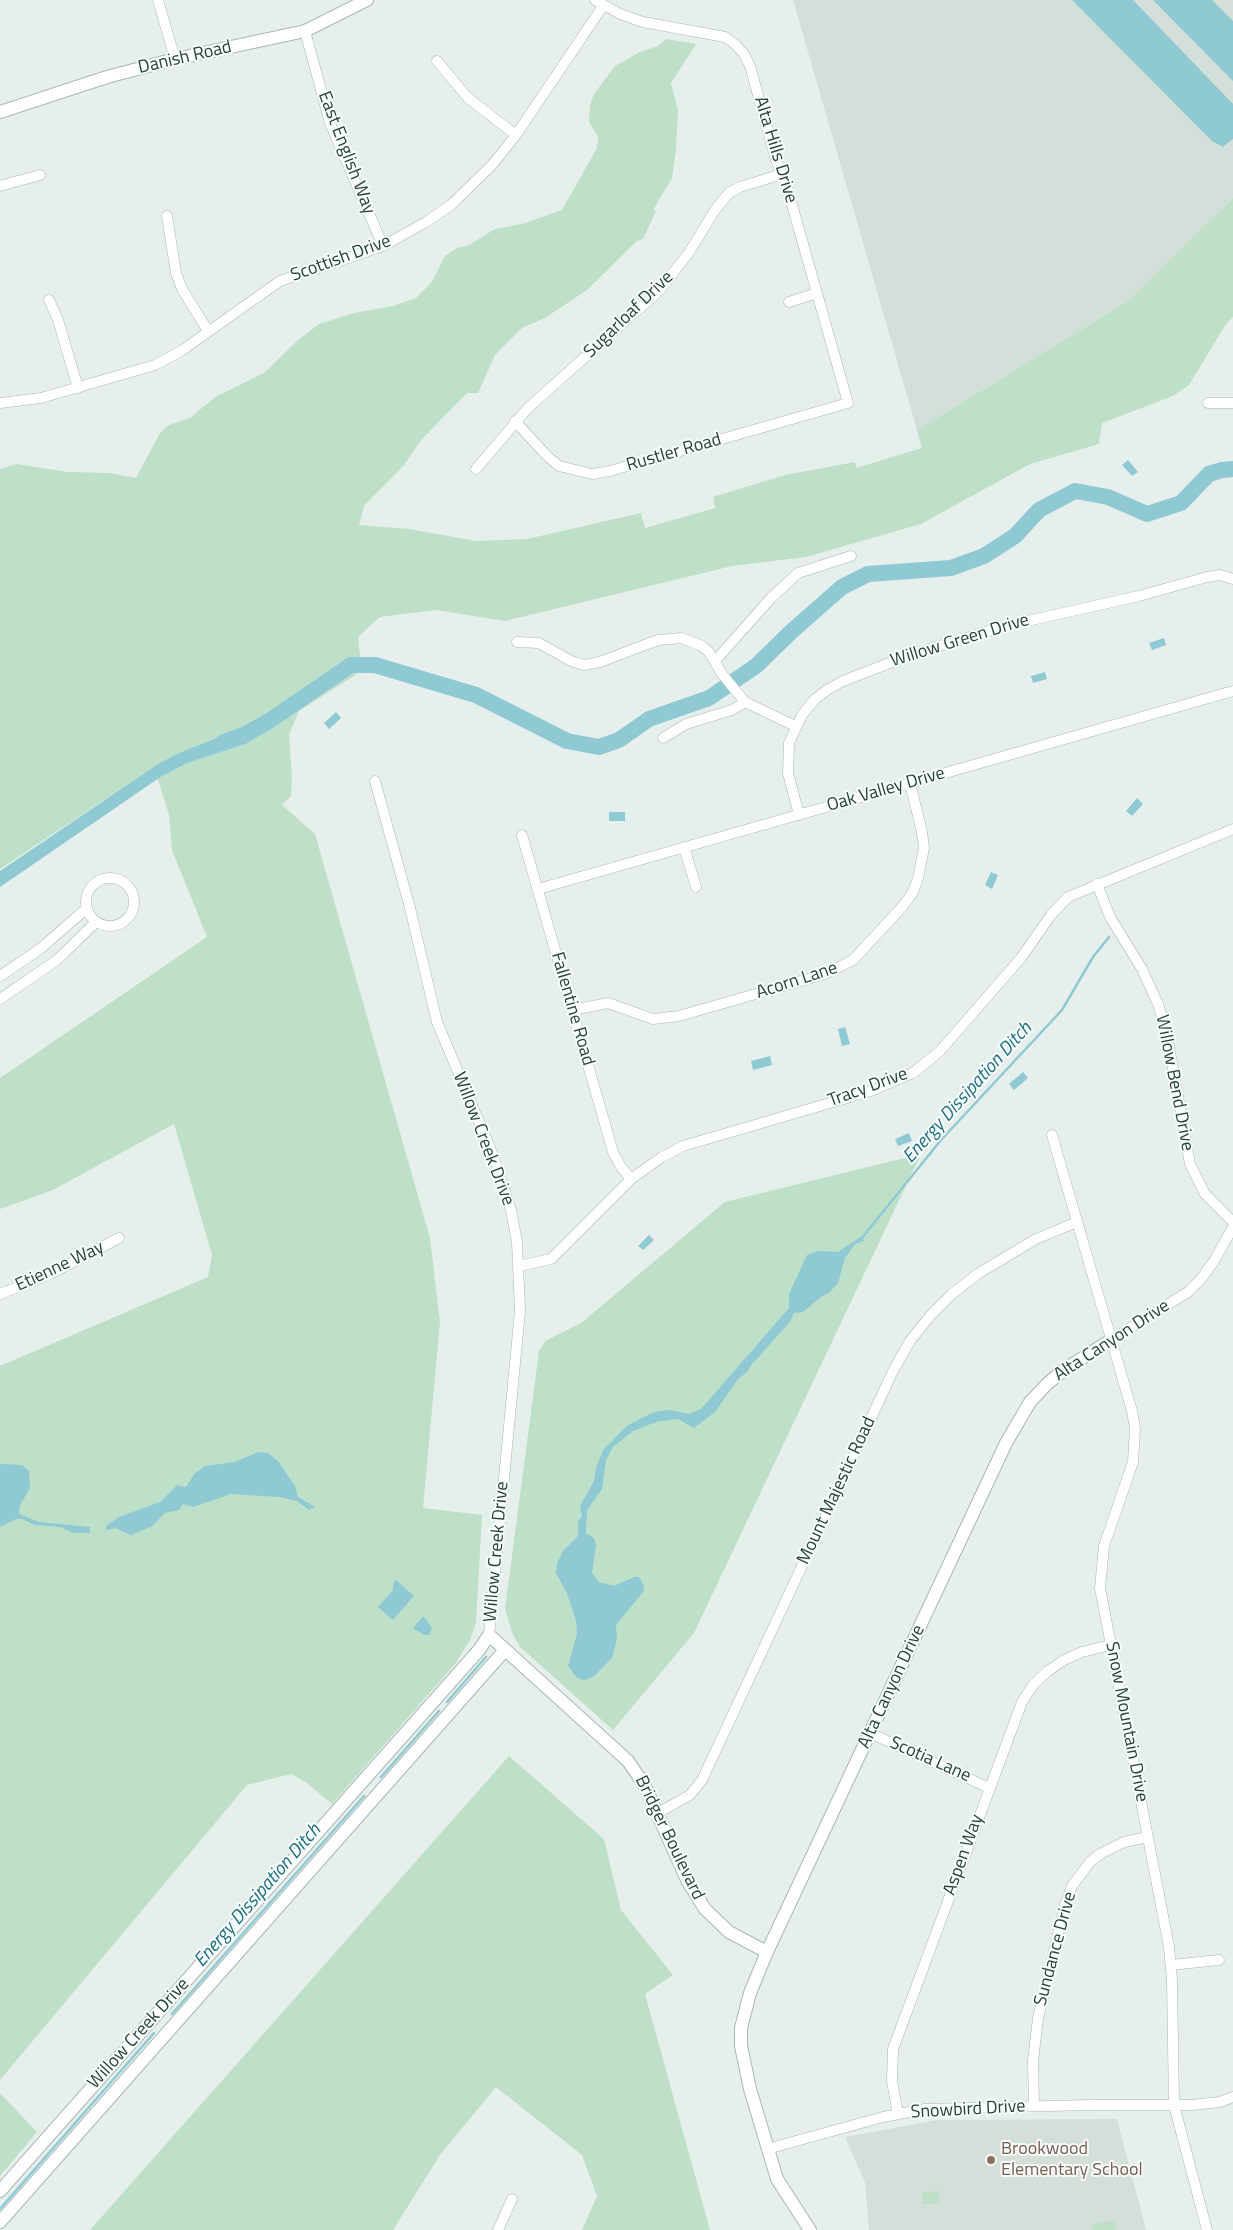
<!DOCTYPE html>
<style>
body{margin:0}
canvas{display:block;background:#e6efeb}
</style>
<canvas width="1233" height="2230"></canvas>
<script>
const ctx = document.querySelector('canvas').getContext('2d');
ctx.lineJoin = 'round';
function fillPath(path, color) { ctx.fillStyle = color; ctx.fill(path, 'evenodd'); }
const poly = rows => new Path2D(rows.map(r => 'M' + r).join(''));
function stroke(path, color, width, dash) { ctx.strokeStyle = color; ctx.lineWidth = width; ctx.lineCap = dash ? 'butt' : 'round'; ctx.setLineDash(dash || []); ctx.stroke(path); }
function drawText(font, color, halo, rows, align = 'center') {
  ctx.font = font + ' "Titillium Web",sans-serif'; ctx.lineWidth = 4; ctx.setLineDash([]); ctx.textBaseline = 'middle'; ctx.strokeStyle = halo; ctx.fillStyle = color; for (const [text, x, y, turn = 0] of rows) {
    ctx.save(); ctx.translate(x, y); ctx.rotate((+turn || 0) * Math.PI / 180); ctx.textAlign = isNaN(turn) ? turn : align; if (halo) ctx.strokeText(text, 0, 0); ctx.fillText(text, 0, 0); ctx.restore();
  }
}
const built = poly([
 [793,0,1233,0,1233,198,1128,301,917,430],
 [1117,2119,1146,2230,869,2230,865,2182,845,2137,937,2120]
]);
const green = poly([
 [666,39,696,44,671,83,678,111,676,150,672,178,653,210,656,211,643,239,637,241,587,290,545,318,522,328,495,355,478,393,467,393,422,439,404,465,364,506,359,525,409,529,476,541,527,539,641,513,645,528,715,508,713,497,785,475,855,462,856,468,922,448,917,430,1128,301,1233,198,1233,317,1226,324,1189,385,1173,396,1102,423,1099,444,1030,464,921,524,806,557,732,566,505,621,436,610,380,617,358,637,360,656,357,674,299,711,289,735,292,776,291,796,282,805,315,834,430,1238,440,1322,423,1508,482,1515,476,1623,470,1640,456,1663,332,1804,307,1783,291,1774,247,1785,0,2080,0,1366,208,1277,212,1255,174,1124,53,1190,0,1209,0,1078,207,937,172,850,169,815,154,767,0,869,0,469,16,464,68,472,109,473,136,478,160,433,169,425,190,418,215,397,264,373,296,342,319,324,354,313,393,306,416,298,431,283,445,256,457,248,469,245,495,229,522,224,562,210,597,148,598,137,589,122,590,105,594,94,615,66,638,53,658,46],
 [921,1154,694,1633,613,1730,520,1647,513,1635,505,1609,539,1351,545,1341,581,1323,725,1202],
 [509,1756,604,1839,621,1910,673,1975,645,1994,710,2230,582,2230,597,2196,582,2155,496,2087,440,2155,393,2230,90,2230],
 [0,2093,37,2132,0,2176],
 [939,2191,939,2204,922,2204,922,2192],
 [1115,2220,1116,2230,1092,2230,1091,2225]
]);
const water = poly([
 [1072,0,1133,0,1233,104,1233,139,1223,147,1212,141],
 [1153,0,1212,0,1233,21,1233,81],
 [1128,460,1138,472,1132,476,1122,465],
 [1164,638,1166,645,1152,650,1149,643],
 [1045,672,1047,679,1033,683,1031,676],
 [336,712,341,718,329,729,324,723],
 [240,729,248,743,187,763,162,776,0,887,0,871,158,764,179,753],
 [1137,798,1143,804,1132,816,1126,811],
 [609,812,625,812,625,821,609,821],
 [991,872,998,875,992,889,985,885],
 [845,1027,850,1044,842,1046,838,1029],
 [770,1056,772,1065,753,1070,751,1061],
 [1023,1072,1028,1078,1014,1090,1009,1084],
 [909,1133,912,1141,898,1146,895,1139],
 [649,1235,654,1240,643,1250,638,1246],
 [862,1236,864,1241,855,1244,845,1258,838,1283,829,1293,821,1297,803,1312,794,1313,790,1322,752,1364,747,1372,738,1379,715,1412,694,1428,678,1419,656,1422,633,1431,613,1447,606,1460,602,1489,587,1510,586,1533,594,1538,596,1545,592,1573,599,1582,614,1586,634,1577,639,1577,644,1586,643,1592,616,1625,617,1639,612,1658,593,1677,584,1680,577,1678,568,1666,577,1634,576,1621,567,1593,556,1573,557,1563,563,1551,578,1536,578,1521,582,1516,580,1506,594,1481,596,1468,603,1450,628,1425,654,1412,669,1410,689,1414,701,1409,789,1308,789,1294,807,1255,818,1251,838,1252],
 [258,1452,268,1453,278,1461,295,1486,298,1497,315,1507,309,1510,297,1501,278,1497,231,1494,193,1507,183,1504,179,1510,165,1513,152,1526,131,1535,115,1528,106,1530,106,1526,119,1517,160,1502,177,1485,186,1487,195,1473,205,1466,235,1462],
 [0,1464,22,1465,29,1471,30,1488,20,1505,19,1514,39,1522,90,1527,90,1533,73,1533,61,1527,35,1525,22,1519,16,1519,0,1527],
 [396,1580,414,1596,393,1620,378,1607,393,1590,393,1584],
 [423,1616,432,1628,429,1635,424,1635,413,1628]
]);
const stream = poly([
 [861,1239,941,1140,1062,1010,1093,957,1109,937],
 [447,1702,486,1657],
 [381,1777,439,1711],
 [172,2014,364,1796],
 [0,2209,154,2033]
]);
const river = poly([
 [222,743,246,734,269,721,351,665,375,665,476,695,567,741,599,747,619,740,649,719,709,698,756,666,792,631,842,587,868,574,951,568,984,556,1015,536,1039,510,1075,491,1108,497,1147,514,1181,503,1209,474,1222,470,1233,469]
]);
const minor = poly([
 [158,0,175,59],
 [305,31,330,123,383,246],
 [437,61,468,98,516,135],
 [0,186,40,175],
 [167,216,176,273,182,289,208,331],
 [49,300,58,320,78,388],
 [789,302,817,293],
 [0,403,41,398,155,365,181,351,280,281,383,246,426,222,451,205,492,165,516,135,603,6],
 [1208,403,1233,403],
 [515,421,547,456,559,466,592,474,610,471,848,403,787,187,776,160,750,66,744,54,735,44,725,37,643,22,620,14,595,0],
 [476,469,528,408,659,291,690,251,715,210,729,193,740,187,782,174],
 [517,642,539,643,571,661,584,665,600,662,658,640,682,638,702,646,709,652,722,674,745,702,795,726],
 [715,661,771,598,798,573,851,556],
 [663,738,686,724,732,710,745,702],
 [375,781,410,908,437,1022,493,1155,511,1210,517,1242,520,1311,489,1635],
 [799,815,788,773,789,743,802,715,815,699,827,690,843,681,913,654,1005,626,1139,596,1207,577,1220,575,1233,579],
 [522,835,613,1152,621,1167,631,1179],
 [684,847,696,887],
 '86 902a24 24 0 1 1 48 0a24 24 0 1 1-48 0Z',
 [1097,884,1110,917,1142,969,1158,1004,1167,1035,1190,1164,1205,1194,1233,1222],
 [538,889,1233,691],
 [0,976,40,949,87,908],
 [0,999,57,960,96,922],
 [572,1010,608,1003,653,1019,679,1016,825,974,853,960,903,906,913,892,918,878,924,848,922,832,910,783],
 [1052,1135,1132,1411,1135,1428,1133,1462,1104,1546,1100,1588,1169,1947,1172,1980,1174,2105,1207,2230],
 [519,1266,551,1259,631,1179,662,1157,683,1146,871,1091,913,1073,940,1051,1021,958,1051,915,1068,897,1233,829],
 [0,1294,50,1274,119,1238],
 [1111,1340,1188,1292,1201,1279,1214,1261,1233,1227],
 [870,1733,989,1788],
 [658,1813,690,1795,702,1780,894,1369,910,1341,930,1316,953,1293,979,1273,1036,1239,1077,1222],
 [1171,1965,1219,1960],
 [1034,2106,1033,2061,1038,2018,1065,1905,1072,1886,1090,1862,1100,1854,1124,1842,1148,1837],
 [898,2114,892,2081,893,2049,1022,1702,1033,1685,1048,1671,1064,1660,1082,1652,1110,1645],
 [767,2149,883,2117,925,2109,1091,2105,1192,2105,1220,2102,1233,2097],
 [498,2230,512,2199]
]);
const tertiary = poly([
 [0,112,107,77,175,59,305,31,367,0],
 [0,2191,479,1650,489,1635,628,1761,645,1786,687,1880,705,1909,729,1932,767,1952],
 [0,2222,505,1650],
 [810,2230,777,2179,750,2089,741,2046,741,2028,750,1993,767,1952,1006,1443,1030,1402,1047,1384,1065,1369,1111,1340]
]);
const markers = [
 [991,2160,5,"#8d6e63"]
];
const streetNames = [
 ["Danish Road",185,58,-13],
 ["Alta Hills Drive",775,150,73],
 ["East English Way",346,153,69],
 ["Scottish Drive",341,259,-20],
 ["Sugarloaf Drive",629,315,-44],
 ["Rustler Road",674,453,-16],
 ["Willow Green Drive",960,641,-17],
 ["Oak Valley Drive",886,790,-16],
 ["Acorn Lane",797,981,-18],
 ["Fallentine Road",572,1009,74],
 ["Willow Bend Drive",1174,1083,79],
 ["Tracy Drive",868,1088,-20],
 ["Willow Creek Drive",483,1139,69],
 ["Etienne Way",60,1267,-25],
 ["Alta Canyon Drive",1112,1341,-33],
 ["Mount Majestic Road",837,1491,-65],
 ["Willow Creek Drive",497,1552,-85],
 ["Alta Canyon Drive",892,1687,-65],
 ["Snow Mountain Drive",1126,1722,79],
 ["Scotia Lane",930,1760,24],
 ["Bridger Boulevard",669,1838,64],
 ["Aspen Way",964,1855,-70],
 ["Sundance Drive",1056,1949,-75],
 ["Willow Creek Drive",139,2034,-48],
 ["Snowbird Drive",968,2110,-3]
];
const educationNames = [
 ["Brookwood",1001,2150],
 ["Elementary School",1001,2171]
];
const waterNames = [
 ["Energy Dissipation Ditch",968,1093,-48],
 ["Energy Dissipation Ditch",258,1896,-49]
];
fillPath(built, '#d4dfda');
fillPath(green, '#bfe0c8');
fillPath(water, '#8ec9d4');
stroke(stream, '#8ec9d4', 2.5);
stroke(river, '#8ec9d4', 16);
stroke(minor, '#a8b8b2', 11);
stroke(tertiary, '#a8b8b2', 14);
stroke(minor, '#fff', 10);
stroke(tertiary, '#fff', 12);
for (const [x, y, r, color] of markers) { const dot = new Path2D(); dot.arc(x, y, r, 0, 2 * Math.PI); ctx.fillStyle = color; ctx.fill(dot); stroke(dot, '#f7fbf9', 2); }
drawText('18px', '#24423a', '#f7fbf9', streetNames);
drawText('18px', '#785e54', '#f7fbf9', educationNames, 'left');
drawText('italic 19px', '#1c6f80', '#f7fbf9', waterNames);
</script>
